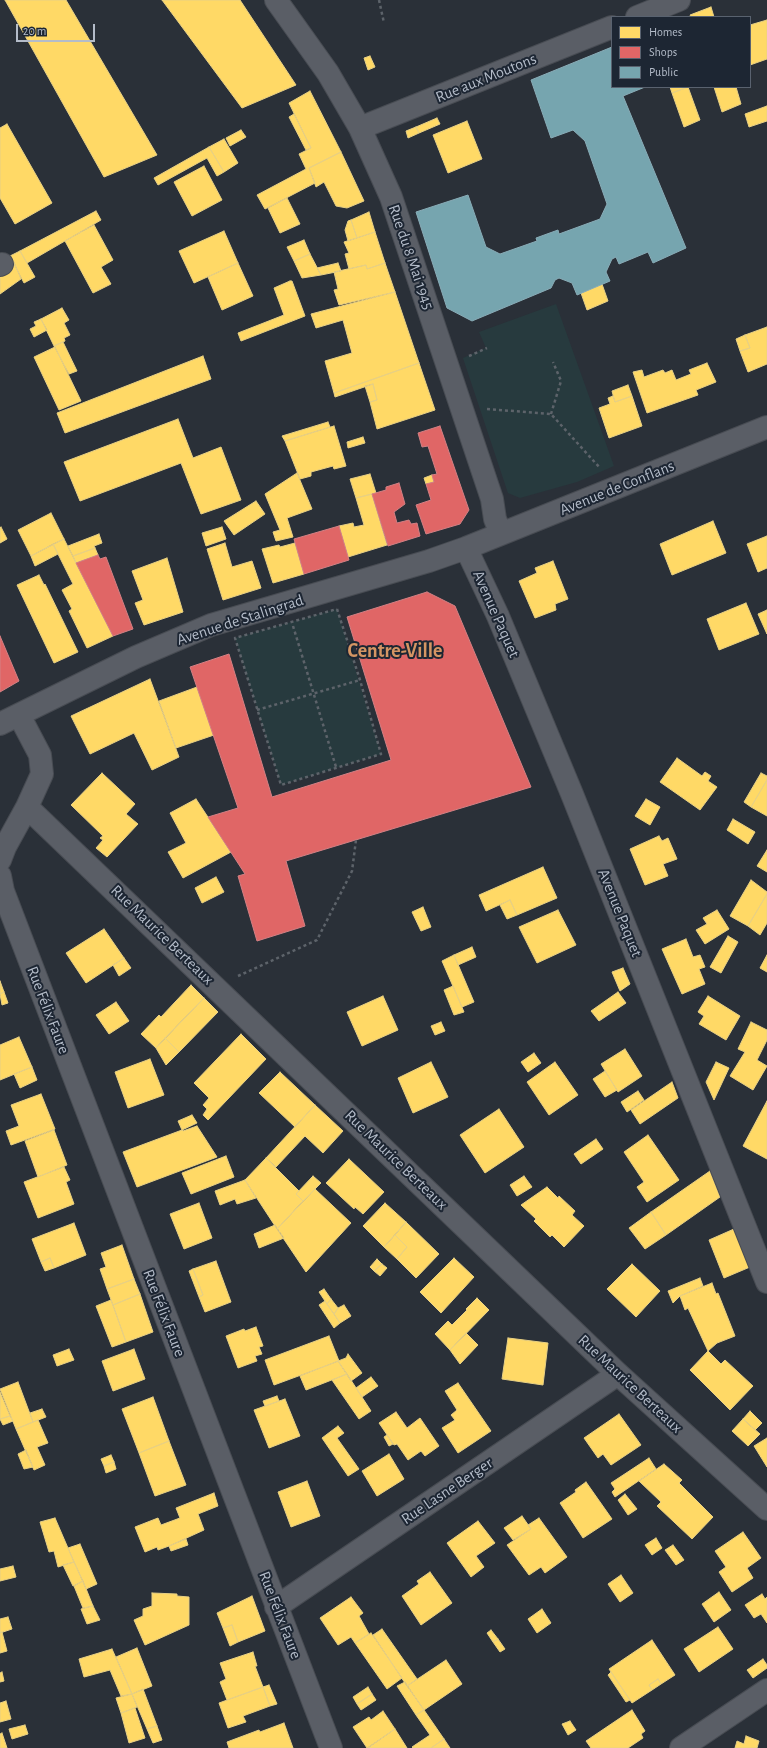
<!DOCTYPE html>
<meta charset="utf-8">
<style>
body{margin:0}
#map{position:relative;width:767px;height:1748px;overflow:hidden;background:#2a3038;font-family:"Alegreya Sans",sans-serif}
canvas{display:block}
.legend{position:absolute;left:611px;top:16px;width:140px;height:72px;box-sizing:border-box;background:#1d2633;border:1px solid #59626f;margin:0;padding:5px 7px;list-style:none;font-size:12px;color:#b4bcc9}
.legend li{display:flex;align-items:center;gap:8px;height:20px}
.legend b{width:20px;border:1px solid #59626f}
.scale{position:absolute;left:16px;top:24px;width:79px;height:18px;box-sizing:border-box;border:2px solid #b4bcc9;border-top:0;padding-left:5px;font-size:12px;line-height:14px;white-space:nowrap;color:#b4bcc9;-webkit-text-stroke:3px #1d2633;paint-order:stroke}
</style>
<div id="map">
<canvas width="767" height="1748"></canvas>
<ul class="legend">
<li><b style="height:11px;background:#ffd966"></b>Homes</li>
<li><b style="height:11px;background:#e06666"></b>Shops</li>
<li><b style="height:11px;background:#76a5af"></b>Public</li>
</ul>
<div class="scale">20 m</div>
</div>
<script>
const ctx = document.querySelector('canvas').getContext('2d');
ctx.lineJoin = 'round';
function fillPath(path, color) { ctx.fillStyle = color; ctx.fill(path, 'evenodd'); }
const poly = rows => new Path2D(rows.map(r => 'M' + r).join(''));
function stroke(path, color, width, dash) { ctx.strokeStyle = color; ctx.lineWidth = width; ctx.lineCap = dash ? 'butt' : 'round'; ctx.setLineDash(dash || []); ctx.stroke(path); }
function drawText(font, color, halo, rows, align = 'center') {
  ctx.font = font + ' "Alegreya Sans",sans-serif'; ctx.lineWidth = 4; ctx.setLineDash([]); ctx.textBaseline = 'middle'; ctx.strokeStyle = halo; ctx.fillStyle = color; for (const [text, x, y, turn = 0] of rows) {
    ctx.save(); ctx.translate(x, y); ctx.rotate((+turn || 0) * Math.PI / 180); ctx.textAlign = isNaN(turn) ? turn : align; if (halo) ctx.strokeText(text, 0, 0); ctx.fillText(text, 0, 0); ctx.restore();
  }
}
const green = poly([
 [556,304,614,466,577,482,520,498,508,493,463,358,486,348,479,332],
 [337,609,381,754,281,785,235,638]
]);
const homes = poly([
 [5,0,66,0,157,155,104,177,5,0],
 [162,0,240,0,296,85,242,108,162,0],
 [711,7,714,17,691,17,690,15,711,7],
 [767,20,767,59,750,65,750,25,767,20],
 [370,56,375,67,368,70,364,58,370,56],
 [670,87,688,87,672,93,670,87],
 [688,87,700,120,684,127,672,93,688,87],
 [714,87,736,87,741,104,722,112,714,87],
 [310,91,341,152,309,168,315,183,265,209,257,195,306,169,299,154,311,148,289,103,310,91],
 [767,106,767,121,749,127,745,114,767,106],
 [294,114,311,148,306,150,289,117,294,114],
 [437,118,440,124,419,133,416,127,437,118],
 [467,121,482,159,448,173,433,135,467,121],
 [7,124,52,203,15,224,0,198,0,128,7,124],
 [416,127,419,133,408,138,406,131,416,127],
 [241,130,246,137,230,146,226,138,241,130],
 [224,139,238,163,224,172,209,147,224,139],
 [209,147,224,172,217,176,207,158,158,185,154,178,209,147],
 [341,152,364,201,347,208,336,206,324,182,316,187,309,168,341,152],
 [204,166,222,200,192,216,174,182,204,166],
 [287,198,300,224,280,233,268,208,287,198],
 [96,211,101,220,27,263,20,251,96,211],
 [369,212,375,232,357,238,351,220,369,212],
 [351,220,357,238,348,241,345,230,348,221,351,220],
 [94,225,113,260,101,267,111,284,93,293,65,241,94,225],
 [224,231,238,263,194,283,179,251,224,231],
 [375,232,385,263,367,269,366,265,349,269,345,254,349,253,344,242,375,232],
 [304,240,310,254,294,261,287,247,304,240],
 [20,251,35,277,24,283,10,256,20,251],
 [310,254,321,275,302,278,294,261,310,254],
 [14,262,21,279,0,294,0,272,14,262],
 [238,263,253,296,222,310,208,277,238,263],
 [338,263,341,271,321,275,317,268,338,263],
 [385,263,395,292,339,305,334,290,338,289,334,272,366,265,367,269,385,263],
 [290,281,292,281,305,316,241,341,238,333,284,315,274,288,290,281],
 [602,284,608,301,587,310,581,293,602,284],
 [395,292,419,363,334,393,325,361,352,353,343,320,316,328,311,314,395,292],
 [62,308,69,320,64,323,70,335,64,338,65,341,54,346,41,319,62,308],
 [41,319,47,330,34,337,30,329,36,326,34,322,41,319],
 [767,327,767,364,748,372,740,351,750,348,745,335,767,327],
 [745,335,750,348,740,351,736,339,745,335],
 [63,342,77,371,69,374,54,346,63,342],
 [55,347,81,401,59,410,34,357,55,347],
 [203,356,211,379,65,433,57,413,203,356],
 [419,363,435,410,377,429,370,402,377,400,373,384,335,397,334,393,419,363],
 [707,363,716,382,696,390,698,395,647,413,633,372,642,370,644,377,663,370,665,373,672,370,676,380,691,374,689,370,707,363],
 [373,384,377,400,370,402,365,386,373,384],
 [628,385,632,396,615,402,612,391,628,385],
 [613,396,615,402,632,396,642,426,609,438,599,408,610,404,608,398,613,396],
 [178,419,193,458,221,447,241,500,201,514,181,463,80,501,64,462,178,419],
 [328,422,330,427,285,441,282,436,328,422],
 [334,426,346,466,334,469,333,466,311,472,311,476,300,479,285,441,334,426],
 [363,437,365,443,348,448,347,442,363,437],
 [297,473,312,509,287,518,293,537,276,541,273,532,280,530,265,494,297,473],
 [370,474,376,493,356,498,350,479,370,474],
 [432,475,434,482,426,484,424,478,432,475],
 [372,494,387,545,348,557,339,526,353,523,354,527,364,525,356,498,372,494],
 [256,501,265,514,234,535,224,521,256,501],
 [51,513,64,539,31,556,18,530,51,513],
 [713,521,726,553,672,575,660,544,713,521],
 [1,527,7,539,0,543,0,528,1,527],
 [222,527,226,539,206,546,202,533,222,527],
 [99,534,102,543,94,546,95,548,73,556,68,546,99,534],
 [767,536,767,568,758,572,747,544,767,536],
 [64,539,113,636,87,648,69,611,72,609,62,590,73,584,53,544,64,539],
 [225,543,232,567,252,561,261,588,223,600,207,549,225,543],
 [295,543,304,574,273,583,262,549,279,545,280,547,295,543],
 [53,544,58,554,35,566,31,556,53,544],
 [95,548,98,555,76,563,73,556,95,548],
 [167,558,183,612,144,625,135,603,143,600,132,571,167,558],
 [553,561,568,599,555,604,556,610,535,618,519,581,537,573,535,568,553,561],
 [39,575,44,585,45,584,78,652,54,663,17,585,39,575],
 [746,603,759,634,719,650,707,619,746,603],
 [767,610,767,634,758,614,767,610],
 [150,679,179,757,152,770,134,733,90,754,71,716,150,679],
 [197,687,214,735,176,748,159,701,197,687],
 [677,758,702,776,705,772,711,776,708,781,717,787,700,810,660,782,677,758],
 [102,773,135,804,126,814,138,824,107,857,96,848,103,840,100,838,103,836,71,805,102,773],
 [761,773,767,776,767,780,751,807,744,802,761,773],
 [767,780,767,816,751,807,767,780],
 [196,799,231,852,183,878,168,852,186,843,170,813,196,799],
 [646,799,660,807,650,825,635,816,646,799],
 [733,819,755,832,748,844,727,830,733,819],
 [659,836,662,841,668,838,677,859,663,864,668,876,645,885,630,849,659,836],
 [767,850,767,872,757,866,767,850],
 [543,867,557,898,517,915,510,900,486,911,479,895,543,867],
 [216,877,224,892,202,903,195,888,216,877],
 [751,880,767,892,767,894,748,926,730,916,751,880],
 [767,894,767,923,760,935,748,926,767,894],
 [510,900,517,915,507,919,500,905,510,900],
 [423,907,431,927,421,931,412,912,423,907],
 [558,910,576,945,537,963,519,927,558,910],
 [717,910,729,929,705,944,696,930,707,924,703,918,717,910],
 [104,929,124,958,86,983,66,953,104,929],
 [728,936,738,942,721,973,710,967,728,936],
 [686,939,693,957,700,955,705,967,699,969,705,984,682,994,662,949,686,939],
 [472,947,476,957,458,965,454,955,472,947],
 [454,955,474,1002,462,1007,442,961,454,955],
 [767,955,767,972,760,968,767,955],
 [124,958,131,968,119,976,113,965,124,958],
 [623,968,630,984,620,991,612,972,623,968],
 [0,981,4,992,0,994,0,981],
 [191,985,204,998,156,1048,141,1034,159,1015,161,1017,191,985],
 [453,986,464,1012,454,1015,444,990,453,986],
 [4,992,8,1003,2,1005,0,994,4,992],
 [618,992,626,1003,599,1021,591,1011,618,992],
 [383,996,398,1030,362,1046,347,1012,383,996],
 [708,996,740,1016,726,1040,699,1024,704,1016,698,1012,708,996],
 [204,998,218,1012,179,1052,165,1038,204,998],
 [116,1002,129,1021,109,1034,96,1015,116,1002],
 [441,1022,445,1031,435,1035,431,1026,441,1022],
 [751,1022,767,1030,767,1040,757,1060,767,1066,753,1090,730,1076,745,1052,738,1049,751,1022],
 [241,1034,266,1059,208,1120,203,1115,207,1109,203,1105,209,1098,194,1083,241,1034],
 [19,1037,32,1067,0,1080,0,1045,19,1037],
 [165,1038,179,1052,166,1065,156,1048,165,1038],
 [625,1049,642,1076,618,1092,601,1064,625,1049],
 [534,1053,541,1063,528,1072,521,1062,534,1053],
 [150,1059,164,1095,128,1108,115,1072,150,1059],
 [431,1062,448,1097,413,1113,398,1078,431,1062],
 [555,1062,578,1095,549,1115,527,1082,555,1062],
 [716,1062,729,1068,714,1100,706,1082,716,1062],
 [32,1067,37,1080,20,1088,14,1074,32,1067],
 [605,1071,617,1090,605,1097,593,1079,605,1071],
 [280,1072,315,1105,295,1127,259,1093,280,1072],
 [672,1082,678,1098,640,1124,631,1110,672,1082],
 [638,1091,644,1100,627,1112,621,1102,638,1091],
 [41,1094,55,1129,11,1145,6,1131,19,1126,11,1105,41,1094],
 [767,1101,767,1159,743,1146,767,1101],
 [315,1105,343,1131,323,1153,305,1136,276,1167,266,1158,315,1105],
 [499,1109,524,1147,485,1173,460,1135,499,1109],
 [192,1115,197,1123,182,1130,178,1121,192,1115],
 [197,1126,217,1157,137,1187,123,1152,182,1130,183,1131,197,1126],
 [54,1130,67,1165,38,1177,25,1141,54,1130],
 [648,1135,679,1180,647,1202,637,1187,644,1182,624,1152,648,1135],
 [596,1139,603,1149,581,1164,574,1154,596,1139],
 [226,1156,234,1177,191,1194,182,1173,226,1156],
 [266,1158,299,1191,296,1194,303,1201,277,1229,245,1180,266,1158],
 [349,1159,384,1192,363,1214,355,1207,354,1209,326,1183,349,1159],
 [64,1167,70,1180,66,1182,74,1204,38,1218,24,1182,64,1167],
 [710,1171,720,1197,666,1235,651,1212,710,1171],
 [313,1176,321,1183,303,1201,296,1194,313,1176],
 [524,1176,532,1187,517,1196,510,1185,524,1176],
 [245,1180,256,1198,237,1204,235,1199,220,1205,215,1191,245,1180],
 [547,1187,558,1198,559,1196,575,1211,572,1215,584,1226,564,1247,552,1235,550,1237,534,1221,536,1219,521,1205,547,1187],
 [315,1189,351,1223,306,1272,277,1229,315,1189],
 [199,1203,212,1238,184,1249,170,1214,199,1203],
 [385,1203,406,1222,384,1247,363,1226,385,1203],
 [651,1212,666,1235,645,1249,629,1228,651,1212],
 [406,1222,439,1254,416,1278,397,1259,407,1247,395,1235,406,1222],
 [74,1223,86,1255,54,1268,50,1258,41,1262,32,1239,74,1223],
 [275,1225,284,1238,259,1248,254,1234,275,1225],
 [734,1229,750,1267,724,1278,709,1240,734,1229],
 [395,1235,407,1247,397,1259,384,1247,395,1235],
 [122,1245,134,1279,107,1289,100,1269,106,1267,101,1253,122,1245],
 [50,1258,54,1268,45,1271,41,1262,50,1258],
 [454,1258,474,1277,441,1313,420,1292,454,1258],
 [377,1259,382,1264,374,1271,370,1267,377,1259],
 [216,1261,231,1302,205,1312,199,1297,203,1295,193,1269,216,1261],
 [382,1264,387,1268,380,1276,374,1271,382,1264],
 [632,1264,660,1291,636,1317,607,1289,632,1264],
 [193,1269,203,1295,199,1297,189,1271,193,1269],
 [700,1278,703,1286,680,1296,673,1303,668,1291,700,1278],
 [134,1279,140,1294,113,1305,107,1289,134,1279],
 [712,1283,716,1294,718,1293,735,1336,717,1343,708,1351,688,1308,685,1310,680,1296,712,1283],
 [324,1289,331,1299,327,1304,319,1292,324,1289],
 [140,1294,153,1332,126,1342,113,1305,140,1294],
 [477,1298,489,1310,450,1350,435,1334,448,1321,452,1325,467,1310,466,1309,477,1298],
 [331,1299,338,1308,334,1314,327,1304,331,1299],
 [111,1300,126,1342,112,1347,96,1306,111,1300],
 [325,1301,340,1323,334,1328,319,1305,325,1301],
 [344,1305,351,1316,340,1323,334,1314,338,1308,344,1305],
 [256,1327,263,1346,259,1347,262,1354,255,1356,257,1361,238,1368,226,1336,244,1329,245,1331,256,1327],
 [466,1333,478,1345,460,1364,450,1350,466,1333],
 [329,1336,339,1361,274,1385,265,1360,329,1336],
 [508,1338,548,1343,543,1385,502,1379,508,1338],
 [69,1349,74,1360,57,1366,53,1355,69,1349],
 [134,1349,145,1379,113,1391,102,1361,134,1349],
 [708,1351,721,1364,725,1360,753,1386,730,1410,690,1370,708,1351],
 [348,1354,362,1373,351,1381,338,1361,346,1358,348,1354],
 [338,1361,347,1374,306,1390,300,1376,338,1361],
 [347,1374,371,1411,359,1419,332,1380,347,1374],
 [371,1377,378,1386,362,1397,356,1388,371,1377],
 [18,1382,33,1422,16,1429,0,1389,18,1382],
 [458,1383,491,1431,458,1453,442,1428,455,1420,451,1415,457,1410,445,1391,458,1383],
 [0,1392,10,1416,0,1419,0,1392],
 [277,1396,279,1401,265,1406,263,1401,277,1396],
 [153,1397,169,1441,139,1453,122,1409,153,1397],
 [285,1399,300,1436,269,1448,254,1410,285,1399],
 [42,1409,46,1417,33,1422,30,1413,42,1409],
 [750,1411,762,1423,755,1430,743,1419,750,1411],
 [396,1412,407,1428,420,1418,439,1446,425,1456,421,1451,408,1460,397,1444,394,1445,379,1423,396,1412],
 [619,1414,641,1445,611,1465,603,1454,598,1458,584,1438,619,1414],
 [10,1416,13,1421,3,1425,0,1419,10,1416],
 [743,1419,760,1434,748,1446,732,1431,743,1419],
 [38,1420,48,1443,37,1447,45,1465,34,1470,16,1429,38,1420],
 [338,1426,344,1433,337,1438,359,1469,348,1476,322,1438,338,1426],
 [387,1435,393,1444,389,1446,384,1437,387,1435],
 [767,1438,767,1467,754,1446,767,1438],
 [169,1441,186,1485,155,1496,139,1453,169,1441],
 [26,1450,33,1467,24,1469,18,1454,26,1450],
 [389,1454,404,1479,377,1496,362,1471,389,1454],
 [111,1455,114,1462,104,1466,101,1459,111,1455],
 [649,1458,656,1469,615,1497,612,1492,615,1489,611,1483,649,1458],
 [114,1462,116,1469,106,1473,104,1466,114,1462],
 [664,1464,682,1480,679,1483,713,1517,692,1539,657,1506,661,1502,639,1481,664,1464],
 [307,1481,320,1516,291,1527,278,1492,307,1481],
 [586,1482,612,1519,583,1538,560,1503,576,1492,575,1490,586,1482],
 [214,1493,218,1506,198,1514,204,1530,169,1546,158,1550,157,1547,145,1552,135,1527,158,1518,161,1525,180,1518,176,1508,214,1493],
 [625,1494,637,1509,628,1515,618,1500,625,1494],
 [522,1516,531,1529,513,1540,504,1528,522,1516],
 [55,1518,74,1562,58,1567,54,1551,49,1552,40,1522,55,1518],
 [539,1518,567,1557,545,1573,541,1567,529,1575,507,1545,531,1529,528,1525,539,1518],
 [478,1521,495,1543,476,1556,484,1567,471,1577,447,1543,478,1521],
 [743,1532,761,1558,747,1568,753,1578,732,1592,719,1572,726,1567,715,1551,743,1532],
 [656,1538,662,1548,652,1555,645,1545,656,1538],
 [186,1539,188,1545,171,1551,169,1546,186,1539],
 [80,1544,97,1584,86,1589,68,1548,80,1544],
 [673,1545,684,1560,676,1565,665,1550,673,1545],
 [74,1562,83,1581,73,1586,63,1565,74,1562],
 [13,1566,16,1577,0,1581,0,1569,13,1566],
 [430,1572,452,1603,421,1625,402,1596,419,1584,417,1581,430,1572],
 [621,1575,633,1593,620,1602,608,1584,621,1575],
 [83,1581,93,1606,83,1608,74,1586,83,1581],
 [719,1592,731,1610,714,1622,702,1604,719,1592],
 [152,1593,177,1594,177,1596,189,1597,189,1625,145,1645,134,1620,143,1616,143,1609,152,1606,152,1593],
 [762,1594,765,1599,767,1597,767,1623,761,1614,754,1618,745,1605,762,1594],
 [252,1596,265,1631,238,1642,232,1625,223,1628,217,1613,252,1596],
 [351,1597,363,1613,359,1616,369,1634,355,1643,351,1637,338,1645,320,1618,351,1597],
 [93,1606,100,1620,87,1624,81,1609,93,1606],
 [542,1609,551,1623,537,1633,528,1619,542,1609],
 [8,1617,12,1629,0,1633,0,1619,8,1617],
 [232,1625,238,1642,230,1646,223,1628,232,1625],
 [718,1627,733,1649,699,1672,684,1649,718,1627],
 [382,1629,417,1679,407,1686,373,1635,382,1629],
 [491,1630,498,1639,493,1642,487,1633,491,1630],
 [2,1632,7,1651,0,1653,0,1633,2,1632],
 [371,1633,402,1678,387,1689,355,1643,371,1633],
 [498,1639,505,1649,500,1652,493,1642,498,1639],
 [652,1640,675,1675,661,1684,658,1679,649,1685,652,1690,632,1703,609,1669,652,1640],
 [137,1648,152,1686,132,1694,116,1657,137,1648],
 [112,1649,129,1687,132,1694,121,1696,110,1670,84,1677,79,1659,112,1649],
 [253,1652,257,1666,255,1666,263,1687,227,1700,220,1682,226,1679,220,1663,253,1652],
 [763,1659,767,1665,767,1668,753,1678,747,1670,763,1659],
 [446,1660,462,1684,424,1710,407,1686,446,1660],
 [2,1672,4,1681,0,1682,0,1673,2,1672],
 [611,1672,630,1700,626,1702,608,1675,611,1672],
 [658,1679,661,1684,652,1690,649,1685,658,1679],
 [405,1682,424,1710,416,1715,397,1686,405,1682],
 [269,1685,277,1704,270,1706,263,1687,269,1685],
 [263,1687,270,1706,243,1716,246,1722,228,1728,219,1703,263,1687],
 [368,1687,372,1694,357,1704,353,1697,368,1687],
 [143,1689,157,1726,147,1729,132,1694,143,1689],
 [132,1694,137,1707,121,1713,116,1698,132,1694],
 [372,1694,376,1700,361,1710,357,1704,372,1694],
 [6,1701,11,1719,0,1722,0,1703,6,1701],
 [135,1708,145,1738,129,1743,121,1713,135,1708],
 [424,1710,444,1739,431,1748,413,1748,412,1747,430,1735,416,1715,424,1710],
 [632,1710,645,1731,641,1734,643,1738,628,1748,591,1748,586,1741,632,1710],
 [383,1711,395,1729,367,1748,353,1727,369,1717,371,1720,383,1711],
 [570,1721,576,1730,568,1735,562,1724,570,1721],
 [284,1723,293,1748,229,1748,227,1742,259,1730,260,1732,284,1723],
 [25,1725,28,1734,12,1739,9,1729,25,1725],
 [157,1726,162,1740,153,1743,147,1729,157,1726],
 [395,1729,407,1748,368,1748,395,1729],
 [2,1733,7,1748,0,1748,0,1734,2,1733],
 [746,1736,759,1741,757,1748,735,1748,737,1741,744,1744,746,1736],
 [444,1739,450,1748,431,1748,444,1739]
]);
const shops = poly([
 [440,426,469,510,460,524,426,534,416,505,431,500,426,484,434,482,432,475,437,474,428,446,422,447,418,433,440,426],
 [399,483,405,504,394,512,397,523,409,520,411,524,417,523,420,536,388,546,372,494,386,490,386,487,399,483],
 [339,526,349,560,304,574,294,539,339,526],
 [98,555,100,559,106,557,133,629,113,636,76,563,98,555],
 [427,592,455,606,531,787,286,861,305,926,257,941,238,876,245,874,208,817,238,808,190,667,229,654,272,797,391,760,347,617,427,592],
 [0,636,19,681,0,692,0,636]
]);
const public = poly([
 [612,47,612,87,645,87,623,96,686,248,653,263,648,252,619,264,616,257,612,259,606,272,610,281,577,295,572,283,559,278,555,280,551,288,472,321,447,308,416,212,468,195,486,247,500,254,537,241,536,238,558,230,559,234,600,219,607,204,585,141,573,130,551,138,531,80,612,47]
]);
const path = poly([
 [379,0,384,23],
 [469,356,487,348],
 [487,409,551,414,600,468],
 [551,414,561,381,553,362],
 [337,609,360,680,381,754,281,785,235,638,337,609],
 [293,626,336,767],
 [257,710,360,680],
 [238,976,317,940,352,871,356,840]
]);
const minor = poly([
 [276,0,328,73,360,128,391,197,492,499,495,519,501,534],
 [637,17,679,0],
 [360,128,612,27],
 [0,265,2,264],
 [466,548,498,616,572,794,767,1282],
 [0,724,136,657,211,625,429,561,466,548,767,427],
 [27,807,618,1374,767,1509],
 [0,860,5,847,27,807,42,774,40,755,19,715],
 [0,876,3,891,331,1748],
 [276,1607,618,1374],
 [681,1748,767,1690]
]);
const streetNames = [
 ["Rue aux Moutons",486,78,-22],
 ["Rue du 8 Mai 1945",411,257,71],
 ["Avenue de Conflans",617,488,-22],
 ["Avenue Paquet",496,614,66],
 ["Avenue de Stalingrad",240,620,-18],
 ["Avenue Paquet",620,913,68],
 ["Rue Maurice Berteaux",162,935,44],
 ["Rue Félix Faure",48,1010,69],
 ["Rue Maurice Berteaux",396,1160,44],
 ["Rue Félix Faure",164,1313,69],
 ["Rue Maurice Berteaux",630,1384,43],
 ["Rue Lasne Berger",447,1491,-34],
 ["Rue Félix Faure",280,1615,69]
];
const districtNames = [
 ["Centre-Ville",395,651]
];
fillPath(green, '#273a3e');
fillPath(homes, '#ffd966');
stroke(homes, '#e8d084', 1);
fillPath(shops, '#e06666');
stroke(shops, '#d38084', 1);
fillPath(public, '#76a5af');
stroke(public, '#89acb7', 1);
stroke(minor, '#484c53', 24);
stroke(path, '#5d636a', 2.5, [3, 3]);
stroke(minor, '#5a5e66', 22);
drawText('16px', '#b4bcc9', '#1d2633', streetNames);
drawText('bold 20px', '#d59563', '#1d2633', districtNames);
</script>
